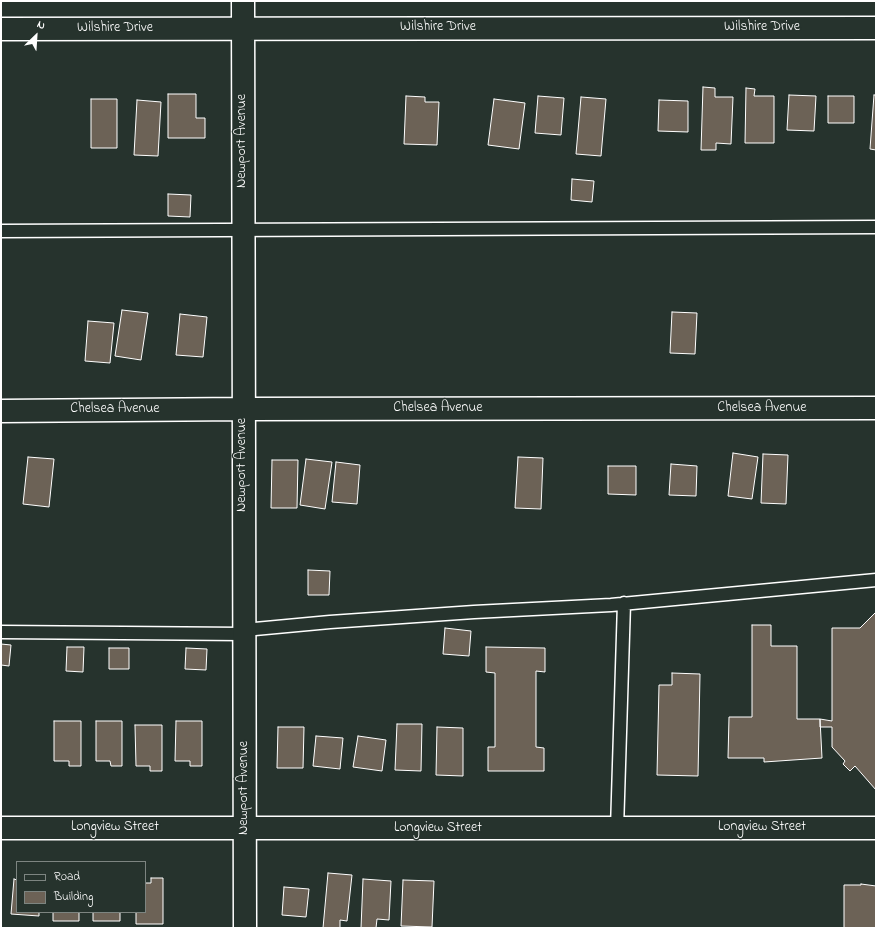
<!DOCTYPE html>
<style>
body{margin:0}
#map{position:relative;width:877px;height:929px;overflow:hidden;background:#26332d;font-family:"Indie Flower",sans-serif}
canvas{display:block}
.frame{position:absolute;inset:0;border:2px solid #fff;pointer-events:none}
.legend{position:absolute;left:16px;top:861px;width:130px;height:52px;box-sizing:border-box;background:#26332d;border:1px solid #7d8581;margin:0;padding:5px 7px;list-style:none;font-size:12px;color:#fff}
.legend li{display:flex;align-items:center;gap:8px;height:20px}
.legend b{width:20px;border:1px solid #7d8581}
.north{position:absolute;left:16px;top:16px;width:40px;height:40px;-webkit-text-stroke:3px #26332d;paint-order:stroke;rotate:25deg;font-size:11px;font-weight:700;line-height:16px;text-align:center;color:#fff}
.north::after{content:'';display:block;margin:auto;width:14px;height:18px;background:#fff;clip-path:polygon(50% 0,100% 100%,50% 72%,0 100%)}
</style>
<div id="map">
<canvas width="877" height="929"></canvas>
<div class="frame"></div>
<ul class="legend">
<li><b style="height:5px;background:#26332d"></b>Road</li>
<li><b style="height:11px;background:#6c6256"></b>Building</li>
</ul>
<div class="north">N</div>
</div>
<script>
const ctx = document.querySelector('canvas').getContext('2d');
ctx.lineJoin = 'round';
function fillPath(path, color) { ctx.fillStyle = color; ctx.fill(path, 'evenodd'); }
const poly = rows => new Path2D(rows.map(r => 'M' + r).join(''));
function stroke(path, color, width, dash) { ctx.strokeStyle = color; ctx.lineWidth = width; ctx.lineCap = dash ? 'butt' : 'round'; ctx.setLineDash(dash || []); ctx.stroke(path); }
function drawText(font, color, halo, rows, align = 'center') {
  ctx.font = font + ' "Indie Flower",sans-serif'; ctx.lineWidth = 3; ctx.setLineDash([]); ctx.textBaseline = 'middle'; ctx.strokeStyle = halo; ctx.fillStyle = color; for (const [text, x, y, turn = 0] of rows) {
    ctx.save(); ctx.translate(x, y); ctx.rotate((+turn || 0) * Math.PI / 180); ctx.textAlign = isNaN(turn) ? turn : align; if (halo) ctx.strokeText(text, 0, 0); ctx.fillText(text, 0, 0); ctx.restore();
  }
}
const building = poly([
 [703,87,715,88,715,97,733,97,731,144,716,143,716,150,701,150,703,87],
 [746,88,755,89,754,96,774,96,774,143,745,143,746,88],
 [168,94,196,94,196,118,205,118,205,138,168,138,168,94],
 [789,95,816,96,814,131,787,130,789,95],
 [874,95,876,95,876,150,870,149,874,95],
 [406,96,425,97,425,102,439,102,437,145,404,144,406,96],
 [538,96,564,98,561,135,535,133,538,96],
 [828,96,854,96,854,123,828,123,828,96],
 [581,97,606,99,601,156,576,154,581,97],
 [91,99,117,99,117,148,91,148,91,99],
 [494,99,525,103,519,149,488,145,494,99],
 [137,100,161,102,158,156,134,155,137,100],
 [659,100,688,101,688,132,658,131,659,100],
 [572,179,594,181,592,202,571,200,572,179],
 [168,194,191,195,190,217,168,216,168,194],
 [122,310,148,313,141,360,115,356,122,310],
 [672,312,697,313,695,354,670,353,672,312],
 [180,314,207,317,203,357,176,355,180,314],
 [88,321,114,323,110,363,85,361,88,321],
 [733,453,758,457,752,499,728,496,733,453],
 [763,454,788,455,786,504,761,503,763,454],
 [28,457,54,459,49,507,23,504,28,457],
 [518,457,543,458,541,509,515,508,518,457],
 [306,459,332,462,325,509,300,505,306,459],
 [272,460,298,460,297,508,271,508,272,460],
 [336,462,360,465,357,504,332,502,336,462],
 [671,464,697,466,696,496,669,495,671,464],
 [608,466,636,466,636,495,608,494,608,466],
 [308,570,330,571,329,595,308,595,308,570],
 [876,612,876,790,855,766,850,771,843,764,845,761,832,747,832,727,820,727,820,719,832,721,832,628,860,628,876,612],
 [752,625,771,625,771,646,797,646,797,719,820,719,822,758,764,762,764,758,728,758,729,717,752,717,752,625],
 [445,628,471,631,469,656,443,654,445,628],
 [1,644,11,645,9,666,1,665,1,644],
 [67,647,84,647,83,672,66,671,67,647],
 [486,647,545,648,545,672,536,671,536,747,544,748,544,771,488,771,488,747,495,747,495,673,486,672,486,647],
 [109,648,129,648,129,669,109,669,109,648],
 [186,648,207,649,206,670,185,669,186,648],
 [672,673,700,674,698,776,657,775,659,685,672,685,672,673],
 [54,721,81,721,81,766,69,766,69,761,54,761,54,721],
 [96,721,122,721,122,766,111,766,110,761,96,761,96,721],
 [176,721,202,721,202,766,190,766,190,761,175,761,176,721],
 [397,724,422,724,421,771,395,770,397,724],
 [135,725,162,725,162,771,150,771,150,766,136,766,135,725],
 [278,727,304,727,303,768,277,768,278,727],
 [437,727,463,728,463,776,436,775,437,727],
 [316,736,343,738,340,769,313,766,316,736],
 [358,736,386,740,382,771,353,767,358,736],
 [328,873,352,875,347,921,340,920,340,928,323,928,328,873],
 [151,878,163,878,163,924,136,924,136,912,145,912,145,883,151,883,151,878],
 [14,879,17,880,17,912,39,912,39,916,11,914,14,879],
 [363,879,391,881,389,920,377,919,376,928,361,928,363,879],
 [403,880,434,881,432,927,401,926,403,880],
 [861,884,876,886,876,928,844,928,844,885,861,885,861,884],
 [284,887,309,889,306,917,282,915,284,887],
 [53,912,79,912,79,921,53,921,53,912],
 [93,912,120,912,120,921,93,921,93,912]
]);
const service = poly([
 [1,231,876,227],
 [244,630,330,622,474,612,611,605,876,580],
 [1,632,244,634],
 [617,829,624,603]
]);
const minor = poly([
 [243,1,245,928],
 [1,29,876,28],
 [1,411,243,409,876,408],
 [1,828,876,828]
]);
const streetNames = [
 ["Wilshire Drive",438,28],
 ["Wilshire Drive",762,28],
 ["Wilshire Drive",115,29],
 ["Newport Avenue",243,141,-90],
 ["Chelsea Avenue",438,409],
 ["Chelsea Avenue",762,409],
 ["Chelsea Avenue",115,410],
 ["Newport Avenue",243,465,-90],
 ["Newport Avenue",245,788,-90],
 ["Longview Street",115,828],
 ["Longview Street",762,828],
 ["Longview Street",438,829]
];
fillPath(building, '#6c6256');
stroke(building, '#fff', 1);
stroke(service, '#fff', 15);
stroke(minor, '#fff', 25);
stroke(service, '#26332d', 12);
stroke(minor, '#26332d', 22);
drawText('14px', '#fff', '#26332d', streetNames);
</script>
